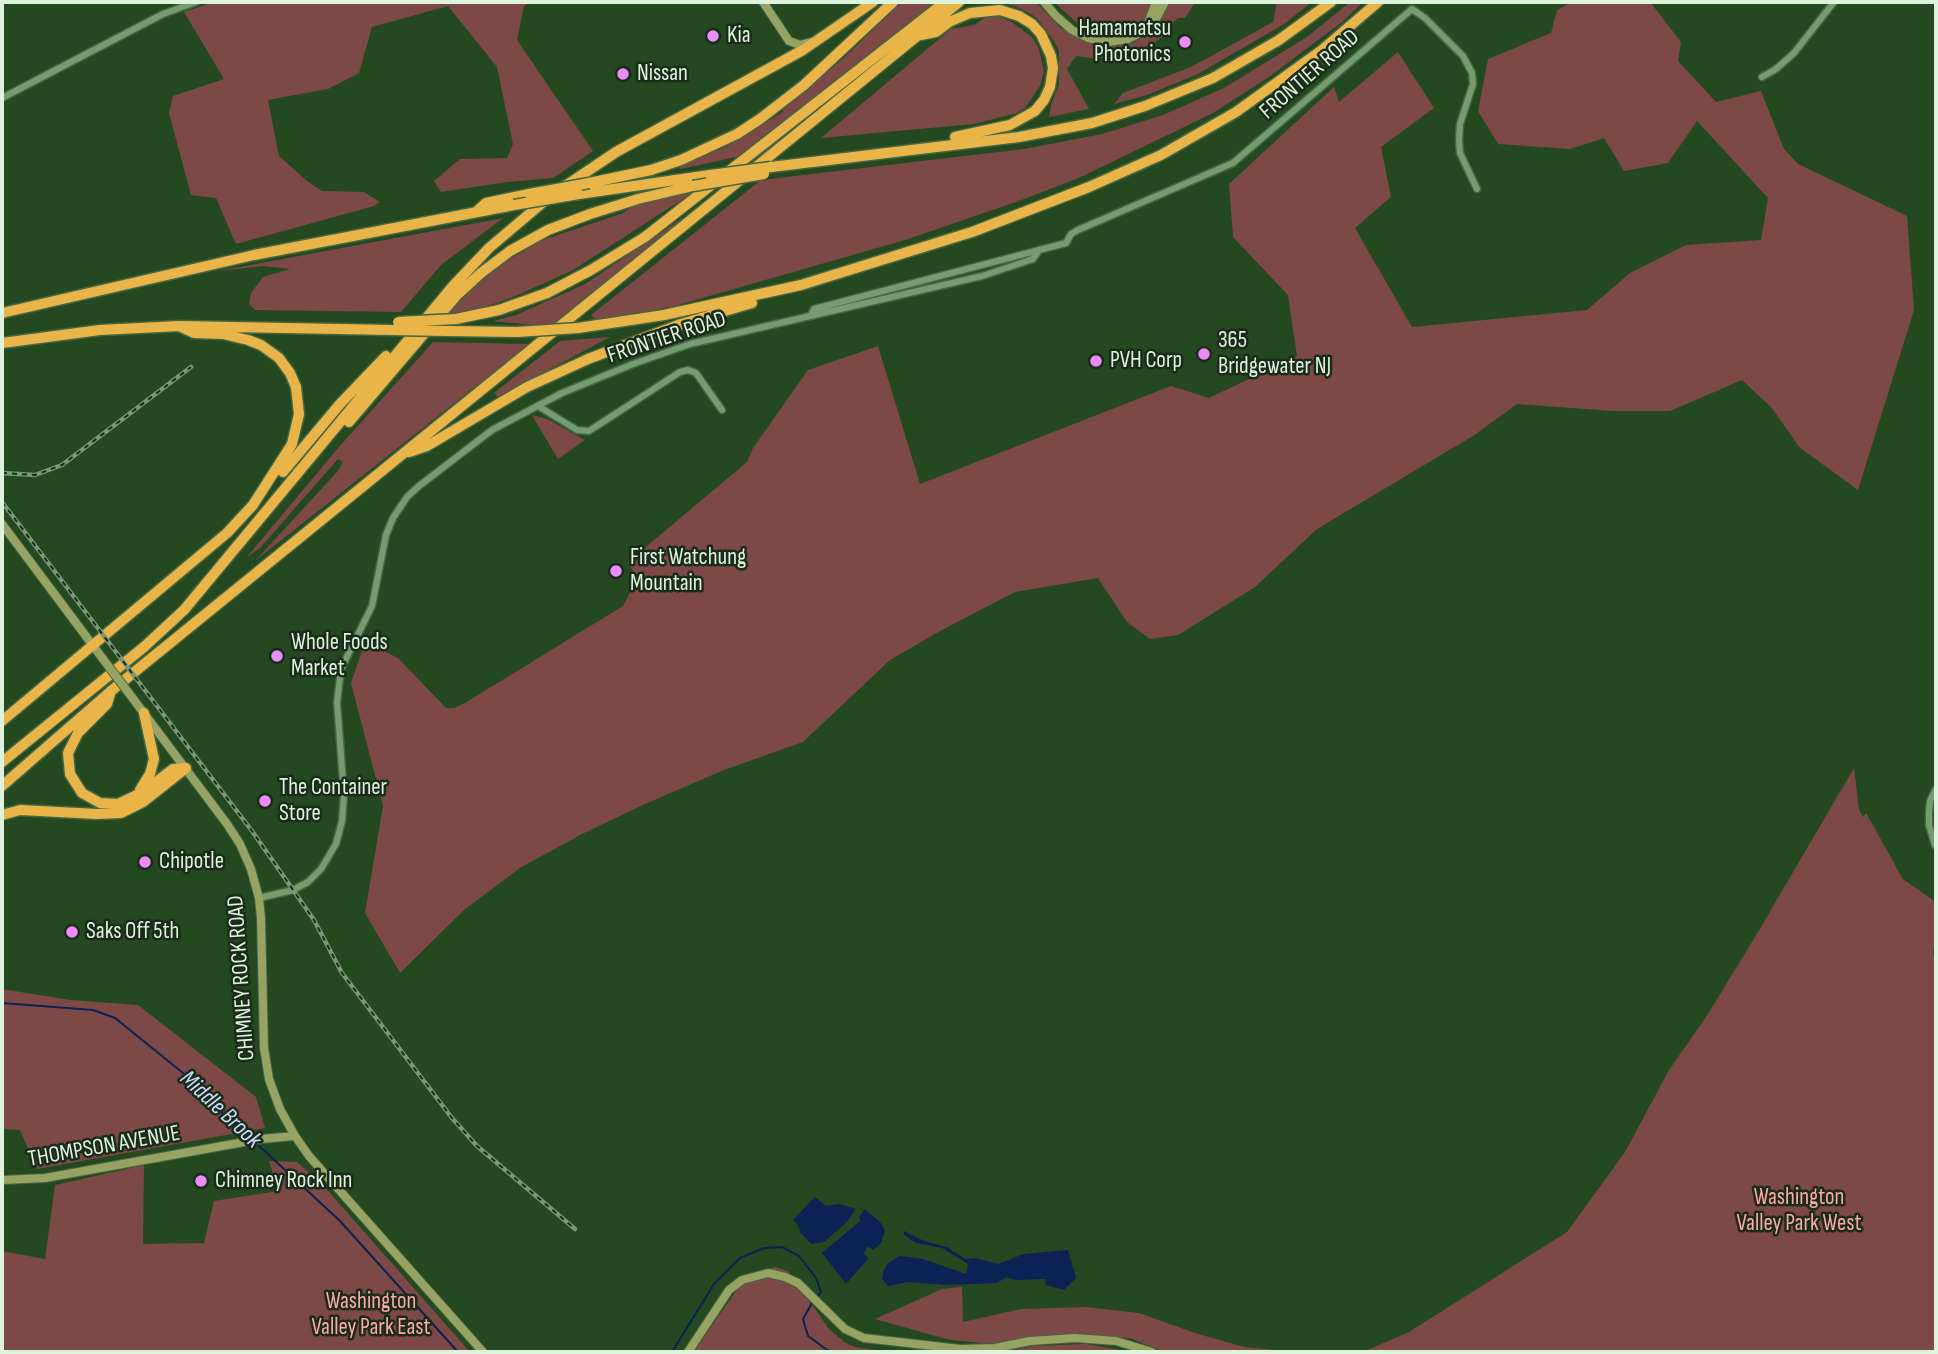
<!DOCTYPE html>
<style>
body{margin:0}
#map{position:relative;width:1938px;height:1354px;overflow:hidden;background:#244921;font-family:"Sofia Sans Condensed",sans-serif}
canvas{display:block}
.frame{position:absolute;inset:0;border:4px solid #ddf3db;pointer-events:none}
</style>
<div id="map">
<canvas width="1938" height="1354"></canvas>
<div class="frame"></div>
</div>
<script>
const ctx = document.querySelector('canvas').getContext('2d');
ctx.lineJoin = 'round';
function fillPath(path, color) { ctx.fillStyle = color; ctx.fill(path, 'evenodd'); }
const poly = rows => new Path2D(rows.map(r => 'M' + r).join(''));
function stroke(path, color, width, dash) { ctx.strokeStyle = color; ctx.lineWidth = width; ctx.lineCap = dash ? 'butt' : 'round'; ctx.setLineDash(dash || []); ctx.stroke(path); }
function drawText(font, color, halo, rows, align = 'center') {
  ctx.font = font + ' "Sofia Sans Condensed",sans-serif'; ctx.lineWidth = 5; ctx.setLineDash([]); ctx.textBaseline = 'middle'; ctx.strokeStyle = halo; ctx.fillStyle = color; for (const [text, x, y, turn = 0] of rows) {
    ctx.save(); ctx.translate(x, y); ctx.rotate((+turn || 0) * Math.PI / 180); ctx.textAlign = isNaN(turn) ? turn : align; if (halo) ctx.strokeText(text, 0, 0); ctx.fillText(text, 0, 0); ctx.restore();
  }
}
const green = poly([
 [214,2,533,2,524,6,517,40,593,151,553,178,507,182,441,192,434,181,460,159,507,158,513,144,497,67,448,6,372,27,359,73,328,89,268,100,279,156,307,181,322,191,364,192,380,202,374,206,236,244,216,198,191,195,169,113,173,96,224,79,184,12],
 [901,2,936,2,741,156,680,169,679,165,726,147,783,112,783,109,845,57],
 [990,2,1036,2,1061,28,1095,45,1115,46,1133,43,1153,30,1168,2,1195,2,1185,18,1178,18,1164,31,1164,36,1145,48,1138,47,1097,59,1076,56,1067,69,1089,109,1049,117,1051,105,1059,84,1059,51,1054,41,1037,18,1024,10,1005,3],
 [1054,2,1154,2,1149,16,1139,26,1125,32,1104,34,1086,31],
 [1277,2,1312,2,1284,24,1198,74,1147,95,1114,104,1123,93,1191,67,1273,22],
 [1350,2,1363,2,1342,22,1269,77,1213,113,1081,177,1019,201,905,240,671,307,595,320,591,315,761,180,1024,149,1102,134,1163,115,1224,88,1307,37],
 [1572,2,1650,2,1681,42,1678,61,1716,102,1761,91,1784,149,1798,164,1907,216,1914,310,1858,490,1799,447,1772,408,1742,380,1670,411,1613,411,1517,404,1473,436,1317,529,1255,587,1178,635,1150,639,1127,622,1098,578,1015,592,940,631,890,660,803,742,724,770,645,804,582,834,520,868,464,910,400,973,365,913,383,806,351,683,365,642,398,658,446,708,454,708,465,703,623,606,637,579,628,562,747,462,753,448,808,370,878,346,920,484,1171,386,1209,398,1297,356,1288,295,1233,237,1229,184,1334,87,1339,102,1398,52,1434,108,1381,147,1391,197,1355,228,1412,327,1587,310,1630,273,1686,245,1761,240,1768,198,1697,121,1668,163,1624,171,1604,138,1570,149,1498,144,1478,111,1488,59,1551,33,1557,10],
 [989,15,1001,17,1013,23,1032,37,1039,49,1044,72,1040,86,1025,108,1017,113,974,124,821,138,951,29,974,25],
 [697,190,573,270,518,295,467,314,451,316,447,312,497,267,540,241,621,214,635,205],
 [711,199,558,324,533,325,493,321,516,315,585,284],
 [503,218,441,265,401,312,255,310,249,304,251,293,263,277,290,269,262,266,213,272],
 [610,337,498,397,494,393,560,341],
 [433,342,529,344,255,561,338,471,342,464,342,461,338,459,260,548,247,557,338,448],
 [532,415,547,419,585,440,558,459],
 [1854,768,1859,810,1863,817,1866,813,1903,879,1933,900,1936,908,1936,940,1933,953,1936,962,1936,1352,1363,1352,1409,1332,1567,1232,1625,1152,1669,1070,1708,1014,1758,932],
 [2,989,70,1000,138,1005,256,1097,265,1128,37,1169,20,1130,2,1129],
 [269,1161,297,1162,322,1184,470,1352,2,1352,2,1251,45,1259,55,1185,144,1165,143,1244,204,1243,214,1201,278,1191],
 [775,1267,788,1271,829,1329,844,1342,855,1347,889,1352,921,1349,956,1352,693,1352,737,1290,758,1272],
 [962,1287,963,1322,1021,1309,1086,1307,1139,1313,1195,1333,1244,1347,1299,1352,1164,1352,1130,1338,1066,1336,996,1344,950,1340,875,1319,942,1289],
 [1086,1344,1132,1352,1003,1352,1033,1346]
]);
const water = poly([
 [815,1197,826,1206,839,1204,856,1209,847,1222,824,1242,811,1244,800,1232,798,1225,793,1220],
 [865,1209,881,1223,885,1231,881,1243,873,1250,868,1246,864,1253,868,1259,846,1284,822,1253,860,1221,859,1217],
 [904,1231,924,1241,947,1247,965,1259,976,1258,998,1264,1024,1254,1068,1250,1076,1278,1064,1290,1046,1285,1045,1279,1015,1280,1006,1277,997,1283,947,1285,908,1282,888,1286,882,1279,883,1272,888,1263,900,1256,923,1259,966,1274,968,1264,942,1248,916,1243,904,1235]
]);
const stream = poly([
 [2,1003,93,1010,115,1018,188,1077,228,1119,250,1138],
 [257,1144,340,1221,458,1352],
 [812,1303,803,1319,808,1336,827,1350,836,1352],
 [672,1352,714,1284,740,1258,764,1248,782,1247,799,1256,816,1278,821,1292,818,1296]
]);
const street = poly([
 [1762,77,1776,69,1794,53,1834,2],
 [2,98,163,14,196,2],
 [811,315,814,309,1066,243,1071,234,1078,230,1233,163,1412,9,1425,18,1463,56,1472,73,1473,84,1460,124,1459,140,1460,153,1477,189],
 [538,406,577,430,589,431,680,372,688,370,696,373,722,410],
 [1935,845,1929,825,1929,813,1930,801,1936,789],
 [259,898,293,890,308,882,321,869,336,844,342,821,344,795,337,702,341,669,372,606,386,535,393,518,407,497,419,486,492,430,562,393,633,364,690,344,982,276,1033,259,1039,250]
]);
const secondary = poly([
 [763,2,789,41,800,45,811,42],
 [1044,2,1056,16,1072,30,1088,38,1108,42,1128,39,1136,35,1156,19,1165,2],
 [1148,23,1156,2],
 [2,524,103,659],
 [128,692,227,824,240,844,251,869,259,898,261,918,264,1048,269,1079,280,1109,295,1136,309,1156,483,1352],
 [2,1180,45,1178,261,1139,295,1136],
 [688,1352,729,1290,742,1280,768,1273,785,1277,798,1283,845,1329,864,1338,960,1349,995,1348,1030,1341,1075,1338,1116,1341,1152,1352]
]);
const highway = poly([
 [921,35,936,32,949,22,970,13,1000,10,1019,16,1032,24,1041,34,1051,56,1053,68,1050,87,1044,100,1035,111,1010,125,955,137],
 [771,167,1019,137,1092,123,1145,106,1213,78,1279,40,1331,2],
 [589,183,651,170,681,160,737,134,760,119,804,85,893,2],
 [561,189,616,152,803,50,873,2],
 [579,194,710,175],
 [476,212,486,203,529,194],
 [2,313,254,255,514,205],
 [456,319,499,310,547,293,591,270,645,237,945,2],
 [578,328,664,315,801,285,972,232,1089,187,1161,155,1236,112,1322,50,1378,2],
 [447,331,517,332],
 [2,343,100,330,179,326,392,330],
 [349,422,457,295,481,273,510,251,548,230,590,214,638,199,693,186],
 [409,452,427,446,527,387,588,359,681,324,752,303],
 [283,472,340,404,386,356],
 [111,691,107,704,78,733,68,753,70,774,82,793,100,803,118,804,143,792,173,769,186,768],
 [2,721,227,533,253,505,292,444,299,414,296,387,290,373,279,358,261,345,248,340,223,334,194,333,179,326],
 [2,762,144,647,184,610,453,286,489,248,548,198],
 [2,786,111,691,959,2],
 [140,790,150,774,154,759,144,713],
 [2,815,20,810,97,814,121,813,143,802,186,768]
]);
const rail = poly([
 [2,473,35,475,62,465,191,367],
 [2,502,252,831,314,920,342,973,452,1118,477,1146,575,1229]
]);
const secondaryBridge = poly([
 [103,659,128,692]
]);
const highwayBridge = poly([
 [710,175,771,167],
 [693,186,764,174],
 [529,194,589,183],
 [514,205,579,194],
 [398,322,456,319],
 [392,330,447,331],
 [517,332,578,328]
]);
const markers = [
 [713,36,7,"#ec8cfa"],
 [1185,42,7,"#ec8cfa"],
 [623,74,7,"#ec8cfa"],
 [1204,354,7,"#ec8cfa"],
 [1096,361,7,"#ec8cfa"],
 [616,571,7,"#ec8cfa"],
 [277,656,7,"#ec8cfa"],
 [265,801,7,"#ec8cfa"],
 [145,862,7,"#ec8cfa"],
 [72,932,7,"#ec8cfa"],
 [201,1181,7,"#ec8cfa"]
];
const poiNames = [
 ["Hamamatsu",1171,29,"right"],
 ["Photonics",1171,55,"right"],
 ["Kia",727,36],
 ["Nissan",637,74],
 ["365",1218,341],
 ["Bridgewater NJ",1218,367],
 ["PVH Corp",1110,361],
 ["First Watchung",630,558],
 ["Mountain",630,584],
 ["Whole Foods",291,643],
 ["Market",291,669],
 ["The Container",279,788],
 ["Store",279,814],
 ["Chipotle",159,862],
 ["Saks Off 5th",86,932],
 ["Chimney Rock Inn",215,1181]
];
const streetNames = [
 ["FRONTIER ROAD",1310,75,-41],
 ["FRONTIER ROAD",667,338,-18],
 ["CHIMNEY ROCK ROAD",242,978,-94],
 ["THOMPSON AVENUE",104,1147,-10]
];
const parkNames = [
 ["Washington",1799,1198],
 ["Valley Park West",1799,1224],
 ["Washington",371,1302],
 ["Valley Park East",371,1328]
];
const waterNames = [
 ["Middle Brook",220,1110,43]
];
fillPath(green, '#7c4947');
fillPath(water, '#0a2254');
stroke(stream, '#0a2254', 2);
stroke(street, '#446642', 9);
stroke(secondary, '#446642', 10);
stroke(highway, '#446642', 13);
stroke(street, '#749c6f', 6);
stroke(secondary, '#97a363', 8);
stroke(highway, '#e9b448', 10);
stroke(rail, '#7a9877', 4.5);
stroke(rail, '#1a2b19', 2, [5]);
stroke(secondaryBridge, '#446642', 10, []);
stroke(highwayBridge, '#446642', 13, []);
stroke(secondaryBridge, '#97a363', 8);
stroke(highwayBridge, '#e9b448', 10);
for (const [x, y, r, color] of markers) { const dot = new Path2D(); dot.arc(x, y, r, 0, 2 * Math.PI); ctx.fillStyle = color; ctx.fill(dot); stroke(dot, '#1a2b19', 2.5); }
drawText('23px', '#ddf3db', '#1a2b19', poiNames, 'left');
drawText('23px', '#ddf3db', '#1a2b19', streetNames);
drawText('23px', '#fda9a5', '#1a2b19', parkNames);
drawText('italic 24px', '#caddfe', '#1a2b19', waterNames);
</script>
